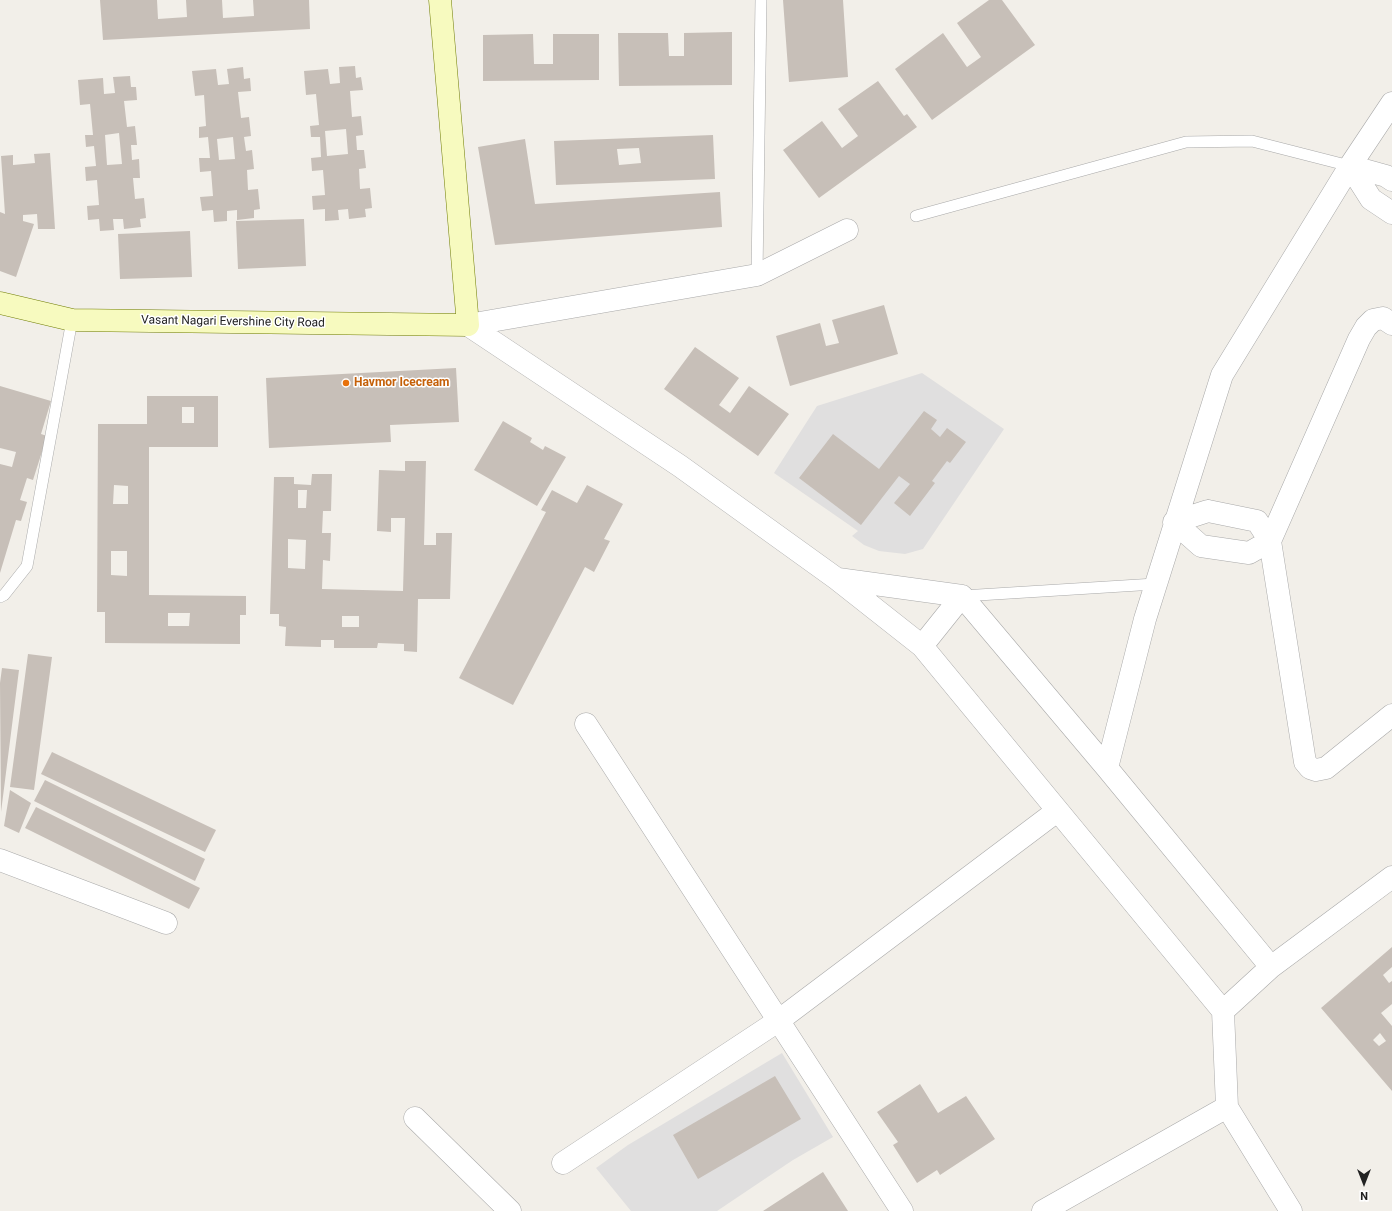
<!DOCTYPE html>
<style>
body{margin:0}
#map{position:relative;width:1392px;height:1211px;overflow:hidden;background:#f2efe9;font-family:Roboto,sans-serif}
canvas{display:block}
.north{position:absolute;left:1344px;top:1163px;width:40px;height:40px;-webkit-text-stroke:3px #fff;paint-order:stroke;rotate:180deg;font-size:11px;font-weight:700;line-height:16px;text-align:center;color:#222}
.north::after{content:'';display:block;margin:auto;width:14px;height:18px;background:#222;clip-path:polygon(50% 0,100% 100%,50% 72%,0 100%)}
</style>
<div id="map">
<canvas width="1392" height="1211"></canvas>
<div class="north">N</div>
</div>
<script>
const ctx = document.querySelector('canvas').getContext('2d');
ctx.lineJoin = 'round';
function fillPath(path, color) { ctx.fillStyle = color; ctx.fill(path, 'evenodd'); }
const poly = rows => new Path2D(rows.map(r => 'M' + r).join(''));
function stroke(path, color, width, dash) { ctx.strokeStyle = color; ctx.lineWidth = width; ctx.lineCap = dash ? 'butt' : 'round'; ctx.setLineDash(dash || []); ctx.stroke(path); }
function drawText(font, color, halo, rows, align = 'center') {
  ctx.font = font + ' Roboto,sans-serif'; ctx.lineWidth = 3; ctx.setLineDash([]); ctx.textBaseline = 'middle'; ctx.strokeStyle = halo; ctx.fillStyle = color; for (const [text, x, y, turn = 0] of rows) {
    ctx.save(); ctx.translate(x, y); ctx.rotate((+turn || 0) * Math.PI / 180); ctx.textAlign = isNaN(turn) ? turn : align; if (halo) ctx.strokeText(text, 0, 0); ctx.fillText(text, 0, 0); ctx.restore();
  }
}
const residential = poly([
 [922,373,1004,429,923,549,905,554,879,551,864,545,852,536,858,531,774,473,817,406],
 [782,1053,833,1137,793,1160,717,1211,631,1211,596,1168,628,1145]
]);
const building = poly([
 [100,0,157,0,158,19,187,17,186,0,222,0,223,18,254,16,253,0,309,0,310,29,103,40],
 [783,0,843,0,848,77,789,82],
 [989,0,1002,0,1035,45,932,120,895,69,943,33,967,67,981,57,957,23],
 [732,32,732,85,619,86,618,33,668,33,669,56,684,56,684,33],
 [533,34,534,64,553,64,553,34,599,34,599,80,483,81,483,35],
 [355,66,356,78,361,77,363,90,350,91,352,117,361,116,363,135,356,136,357,150,364,150,366,168,359,169,360,189,370,188,372,208,365,209,366,217,349,219,348,209,338,210,339,220,325,221,325,209,313,210,312,196,325,195,323,170,312,171,311,158,321,157,320,137,311,137,310,126,319,125,316,94,306,95,304,71,328,69,330,84,340,83,339,67],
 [346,129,348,154,327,156,325,131],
 [243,67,244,79,250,78,251,91,238,92,241,118,249,117,251,136,244,137,246,151,252,150,254,169,247,170,248,190,258,189,260,209,254,210,254,218,237,220,237,210,227,211,227,221,214,222,213,210,202,211,200,197,213,196,211,171,200,172,199,158,210,158,208,137,199,138,199,127,206,126,204,95,195,96,192,71,216,69,218,85,229,84,227,69],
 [233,137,235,159,219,160,217,139],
 [130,76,131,87,136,87,137,100,124,101,127,127,135,126,137,145,131,145,132,160,139,159,140,178,133,178,135,199,144,198,146,218,140,219,141,227,124,229,123,219,113,219,114,230,100,231,99,219,88,220,87,206,99,205,97,180,86,181,85,167,96,166,94,146,86,147,85,135,93,135,90,104,80,105,78,80,103,78,104,94,115,93,113,77],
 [119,133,122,164,107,165,105,135],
 [878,81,904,116,907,114,917,127,819,198,783,150,822,121,842,148,858,136,838,109],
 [713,135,715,179,556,185,554,141],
 [639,148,641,163,619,165,617,149],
 [525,139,535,204,720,192,722,227,495,245,478,147],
 [50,153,55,229,38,229,37,214,23,215,23,221,34,224,16,277,0,271,0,212,5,214,1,156,13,155,13,165,35,163,34,154],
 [304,219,306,266,238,269,236,221],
 [190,231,192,277,120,279,118,234],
 [884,305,898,354,790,386,776,336,820,323,826,346,839,343,832,320],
 [695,347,739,378,719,405,730,413,749,386,789,414,758,456,664,389],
 [456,368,459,422,390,425,391,442,269,448,266,378],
 [0,386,51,401,41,434,47,436,33,480,27,478,20,500,27,502,21,521,16,520,0,573,0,464,12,467,16,452,0,448],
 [147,396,218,396,218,447,149,447,149,595,246,596,246,615,240,615,240,644,105,643,105,612,97,612,98,424,147,424],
 [182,407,194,407,194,423,182,423],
 [114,485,128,486,128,504,113,504],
 [111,551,127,551,127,576,111,575],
 [168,613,190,613,189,626,168,626],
 [924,411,937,420,931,429,940,437,947,428,966,442,950,463,947,461,932,481,935,483,910,516,894,503,910,484,899,476,861,525,799,478,833,434,879,469],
 [503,421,532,438,530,442,543,450,545,446,566,457,537,506,474,470],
 [405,461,426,461,424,545,436,545,436,533,452,533,450,599,418,599,417,652,404,651,404,644,378,643,377,648,334,648,334,640,321,640,321,647,285,646,286,627,279,626,279,614,270,614,274,477,294,477,294,484,311,485,312,474,332,474,331,511,323,511,322,533,331,533,330,561,323,560,322,589,403,591,405,518,391,518,391,532,377,531,379,470,405,471],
 [298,490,307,490,306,508,298,508],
 [288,539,306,540,305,569,288,568],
 [342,616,359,616,359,627,342,627],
 [587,485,623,504,604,539,610,541,594,572,585,567,513,705,459,678,546,512,541,510,552,490,577,503],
 [28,654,52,657,34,790,10,787],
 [2,668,19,670,1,812,0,683],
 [52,752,216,830,205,852,41,774],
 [45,780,205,859,195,881,34,801],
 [10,790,31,803,19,833,4,826],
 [36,807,200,888,189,909,25,828],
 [1392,947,1392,967,1383,975,1389,983,1392,981,1392,1004,1381,1013,1392,1026,1392,1091,1321,1008],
 [1380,1033,1386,1041,1379,1046,1373,1040],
 [775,1076,801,1119,698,1179,673,1135],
 [920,1084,938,1113,966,1096,995,1139,940,1175,937,1170,917,1183,893,1145,898,1142,877,1112],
 [823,1172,848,1211,763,1211]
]);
const lane = poly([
 [916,216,1186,142,1252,141,1350,166],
 [757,275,761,0],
 [962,596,1155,584],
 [0,597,4,595,27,566,72,320]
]);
const street = poly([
 [1350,166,1371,199,1392,213],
 [1350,166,1386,176,1392,180],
 [1392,324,1383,318,1373,320,1366,327,1359,339,1270,541,1305,762,1310,768,1316,770,1326,768,1392,715],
 [468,325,680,466,837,579,922,646,1223,1011,1227,1107,1291,1211],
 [468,325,757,275,847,230],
 [1208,511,1257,521,1270,541,1249,553,1201,546,1174,522,1208,511],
 [838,579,962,596,1107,768,1271,967],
 [922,646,962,596],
 [586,724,902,1211],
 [1107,768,1145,619,1222,375,1350,166,1392,103],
 [0,860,166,923],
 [1223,1011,1271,967,1392,877],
 [415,1118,510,1211],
 [563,1163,778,1021,1057,811],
 [1043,1211,1227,1107]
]);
const secondary = poly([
 [0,303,72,320,468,325,440,0]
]);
const markers = [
 [346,383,4,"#e8710a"]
];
const streetNames = [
 ["Vasant Nagari Evershine City Road",233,322,1]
];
const foodNames = [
 ["Havmor Icecream",354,383]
];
fillPath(residential, '#e0dfdf');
fillPath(building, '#c7bfb8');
stroke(lane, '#a9a9a9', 12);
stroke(street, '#a9a9a9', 23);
stroke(secondary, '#707d05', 23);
stroke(lane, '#fff', 11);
stroke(street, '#fff', 22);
stroke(secondary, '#f7fabf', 22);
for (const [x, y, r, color] of markers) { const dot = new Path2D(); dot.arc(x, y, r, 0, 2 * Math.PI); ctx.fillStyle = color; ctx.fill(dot); stroke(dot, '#fff', 1.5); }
drawText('12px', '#222', '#fff', streetNames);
drawText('bold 12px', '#c56008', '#fff', foodNames, 'left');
</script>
